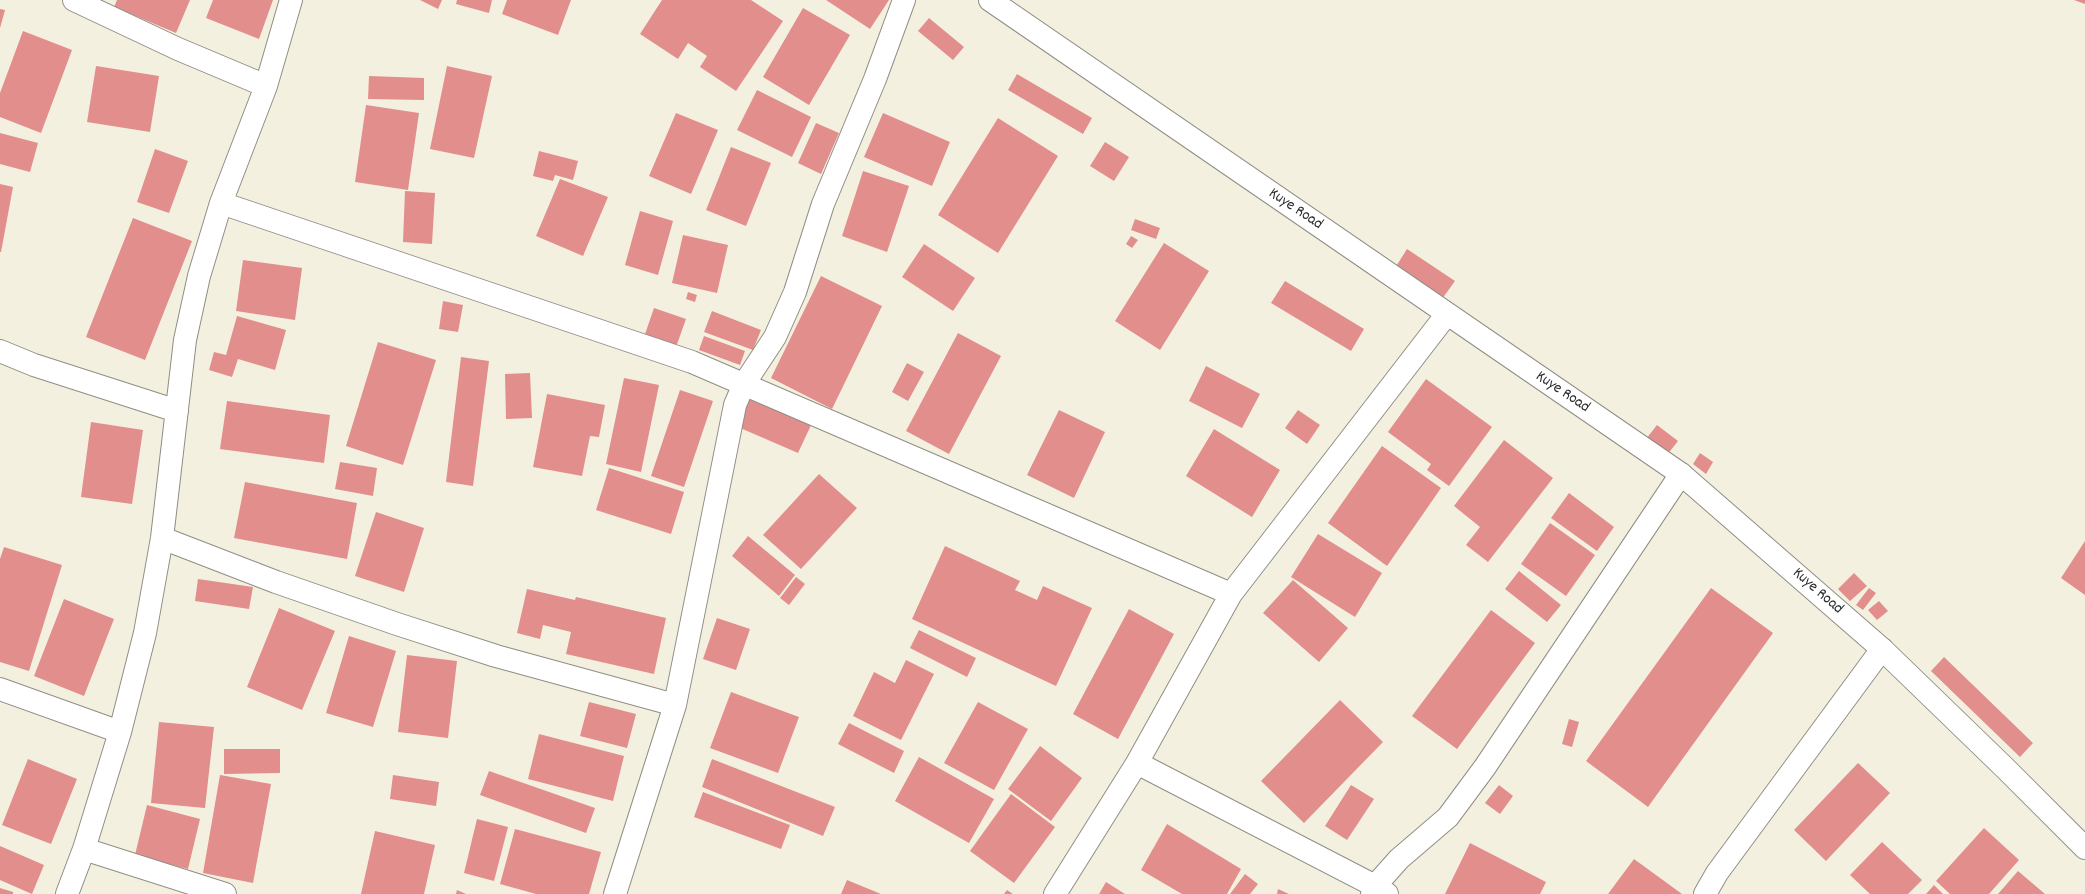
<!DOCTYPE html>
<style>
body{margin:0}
canvas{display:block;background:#f4f0df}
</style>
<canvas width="2085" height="894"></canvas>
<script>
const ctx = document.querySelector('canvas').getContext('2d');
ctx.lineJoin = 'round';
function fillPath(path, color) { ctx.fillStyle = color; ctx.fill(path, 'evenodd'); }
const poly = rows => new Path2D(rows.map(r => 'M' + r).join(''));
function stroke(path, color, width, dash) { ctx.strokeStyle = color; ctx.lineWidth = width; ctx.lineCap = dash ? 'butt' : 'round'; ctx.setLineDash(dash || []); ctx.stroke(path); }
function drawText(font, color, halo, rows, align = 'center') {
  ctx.font = font + ' Dekko,sans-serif'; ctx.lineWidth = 3; ctx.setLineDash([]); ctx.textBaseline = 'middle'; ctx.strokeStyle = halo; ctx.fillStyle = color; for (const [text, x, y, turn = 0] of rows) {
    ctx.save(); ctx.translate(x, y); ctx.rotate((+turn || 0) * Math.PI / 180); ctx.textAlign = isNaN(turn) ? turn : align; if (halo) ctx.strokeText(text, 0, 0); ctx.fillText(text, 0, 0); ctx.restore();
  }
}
const building = poly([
 [117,0,190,0,176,33,114,7],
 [213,0,273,0,259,39,206,18],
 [420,0,442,0,438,9],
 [457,0,492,0,489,13,456,4],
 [507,0,571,0,558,35,502,14],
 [662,0,751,0,783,21,736,91,700,67,707,56,688,43,678,59,640,34],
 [826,0,889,0,870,29],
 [2074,0,2085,0,2085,4],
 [803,8,850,35,809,105,763,77],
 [0,9,5,10,0,28],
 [929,18,964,47,953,60,918,31],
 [23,31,72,50,41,133,0,117,0,93],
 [96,66,159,76,150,132,87,122],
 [447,66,492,76,474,158,430,149],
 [1017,74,1092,118,1083,134,1008,90],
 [369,76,424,78,424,100,368,99],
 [757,90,811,117,792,157,737,130],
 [366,105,419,113,408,190,355,182],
 [676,113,718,130,691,194,649,176],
 [883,113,950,142,932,186,864,157],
 [998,118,1058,156,998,253,938,215],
 [816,123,839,133,821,174,798,163],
 [0,133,38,143,30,172,0,164],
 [1105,142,1129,157,1114,181,1090,166],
 [731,147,771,163,746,226,706,210],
 [155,149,188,161,169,213,137,202],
 [539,151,578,161,573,180,555,175,553,181,533,176],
 [863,171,909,186,887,252,842,236],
 [560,179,608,197,583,256,536,236],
 [0,184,13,187,1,252,0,252],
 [405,191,435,193,432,244,403,242],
 [640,211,673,221,658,275,625,265],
 [133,218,192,241,145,360,86,337],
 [1135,219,1160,228,1156,239,1131,230],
 [683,235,728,245,717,293,672,283],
 [1131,236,1138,240,1132,248,1126,244],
 [1164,243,1209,271,1160,350,1115,321],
 [924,244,975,278,953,311,902,277],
 [1407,249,1455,281,1442,299,1395,268],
 [243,260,302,268,295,320,236,311],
 [821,276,882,306,832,409,771,378],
 [1285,281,1364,329,1351,351,1271,303],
 [688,292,697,295,695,302,686,299],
 [443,301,463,305,458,332,439,329],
 [654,308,686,319,676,347,644,337],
 [712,311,761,330,753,350,704,332],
 [237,316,286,330,275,370,238,359,232,377,209,370,214,352,226,355],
 [958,333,1001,356,949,454,906,431],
 [704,336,745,351,740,365,699,350],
 [378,342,436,360,403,465,346,446],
 [461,357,489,361,473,486,446,482],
 [907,363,924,372,908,401,892,392],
 [1206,366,1260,394,1242,428,1189,401],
 [530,373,532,418,506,419,505,374],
 [624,378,659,385,641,472,606,464],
 [1426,379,1492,427,1449,486,1427,470,1431,464,1388,432],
 [680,390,713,401,684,487,651,476],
 [547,394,605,405,599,437,590,436,582,476,533,467],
 [750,397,812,423,798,453,738,427],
 [227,401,330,415,324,463,220,449],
 [1059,410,1105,432,1074,498,1027,475],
 [1298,410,1320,425,1307,444,1285,428],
 [91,422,143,430,132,504,81,497],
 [1657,425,1678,441,1667,455,1646,439],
 [1214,429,1280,470,1252,517,1186,476],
 [1504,440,1553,478,1488,562,1466,545,1480,527,1454,506],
 [1382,446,1441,488,1387,566,1328,523],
 [1700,453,1713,462,1706,474,1693,464],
 [340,462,377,468,373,496,335,489],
 [609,468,684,492,671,534,596,510],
 [819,474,857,508,801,569,763,535],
 [245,482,357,503,347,559,234,538],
 [1569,493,1614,527,1597,551,1551,518],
 [376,512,424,528,404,592,355,576],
 [1550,523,1595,555,1566,596,1521,564],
 [1318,534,1382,573,1355,617,1291,577],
 [748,536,795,575,779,596,732,556],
 [2085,541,2085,595,2061,578],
 [945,546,1020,581,1015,590,1037,600,1043,586,1092,608,1056,686,912,619],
 [4,547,62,565,29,671,0,662,0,559],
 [1519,571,1561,605,1547,622,1505,589],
 [1854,573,1867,586,1850,601,1838,589],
 [796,577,805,584,789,605,780,598],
 [198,579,253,587,249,609,195,601],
 [1293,580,1348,628,1319,662,1263,613],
 [1711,588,1773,633,1648,807,1586,761],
 [1869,588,1876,593,1863,610,1856,605],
 [527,589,575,600,576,597,666,618,654,674,566,654,571,632,543,625,540,639,517,633],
 [64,599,114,619,84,696,34,676],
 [1879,601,1888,611,1877,620,1868,610],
 [279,608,335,631,302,710,247,687],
 [1129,609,1174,634,1118,739,1073,714],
 [1491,610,1535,643,1457,749,1412,716],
 [717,618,750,629,736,670,703,659],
 [919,630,976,658,967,677,910,648],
 [349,636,396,651,373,727,326,713],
 [407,655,457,661,448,738,398,732],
 [1944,657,2033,743,2020,757,1931,671],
 [906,660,934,674,901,740,853,716,874,672,895,683],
 [731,692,799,717,778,773,710,748],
 [1340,700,1383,742,1304,823,1261,781],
 [589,702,636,714,627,748,580,736],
 [978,702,1028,729,994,790,944,763],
 [1569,719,1579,722,1572,747,1562,744],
 [159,722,214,727,205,808,151,803],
 [849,723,904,751,894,773,838,744],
 [539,734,624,756,613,801,528,779],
 [1040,746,1082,778,1051,821,1008,789],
 [224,749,280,749,280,773,224,774],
 [919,757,994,799,969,843,895,801],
 [28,759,77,779,51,844,2,825],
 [712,759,835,807,823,836,702,787],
 [1858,763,1890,793,1826,861,1794,830],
 [489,771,595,808,586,833,480,795],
 [220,775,271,784,253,883,203,873],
 [393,775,439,782,436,806,390,799],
 [1351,785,1374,799,1347,840,1325,826],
 [1499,785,1513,796,1500,814,1485,803],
 [703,792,790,825,781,849,694,817],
 [1011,794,1055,827,1014,883,970,851],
 [147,805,200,819,188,869,135,855],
 [477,819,508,827,494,881,464,873],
 [1167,824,1241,869,1227,894,1182,894,1141,870],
 [1984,828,2019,860,1989,894,1950,894,1936,881],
 [515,829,601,852,589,894,536,894,500,884],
 [375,831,435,845,424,894,361,894],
 [1882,842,1922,880,1908,894,1870,894,1850,875],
 [1470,843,1546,882,1540,894,1445,894],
 [0,846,44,865,32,894,0,880],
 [1634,859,1682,894,1608,894],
 [2018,871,2045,894,1998,894],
 [1245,874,1258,884,1250,894,1230,894],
 [847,880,881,894,841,894],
 [1106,882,1125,894,1099,894],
 [1934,885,1943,894,1926,894],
 [0,888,13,892,13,894,0,894],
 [1278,889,1289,894,1277,894],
 [457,890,466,894,456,894],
 [1007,890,1013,894,1004,894]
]);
const minor = poly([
 [74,0,178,49,266,86],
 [221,203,692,362,1231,594],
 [0,351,34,365,177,411],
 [162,538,276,582,397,624,496,656,675,705],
 [0,689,120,732],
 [1137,763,1375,886,1387,894],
 [84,849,225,894],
 [67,894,84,849,120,732,145,633,162,538,185,340,199,276,221,203,266,86,291,0],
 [615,894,675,705,735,405,744,384,775,337,795,292,823,204,875,79,904,0],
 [1055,894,1137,763,1231,594,1447,314],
 [1372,894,1375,886,1399,859,1448,817,1485,767,1681,474],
 [1705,894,1717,873,1882,649]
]);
const tertiary = poly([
 [990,0,1681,474,1882,649,2006,769,2085,848]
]);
const streetNames = [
 ["Kuye Road",1295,210,34],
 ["Kuye Road",1562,393,34],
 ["Kuye Road",1817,592,41]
];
fillPath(building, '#e28e8c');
stroke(minor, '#908e85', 24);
stroke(tertiary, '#908e85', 24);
stroke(minor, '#fff', 22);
stroke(tertiary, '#fff', 22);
drawText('16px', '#2b2b2b', '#fff', streetNames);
</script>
